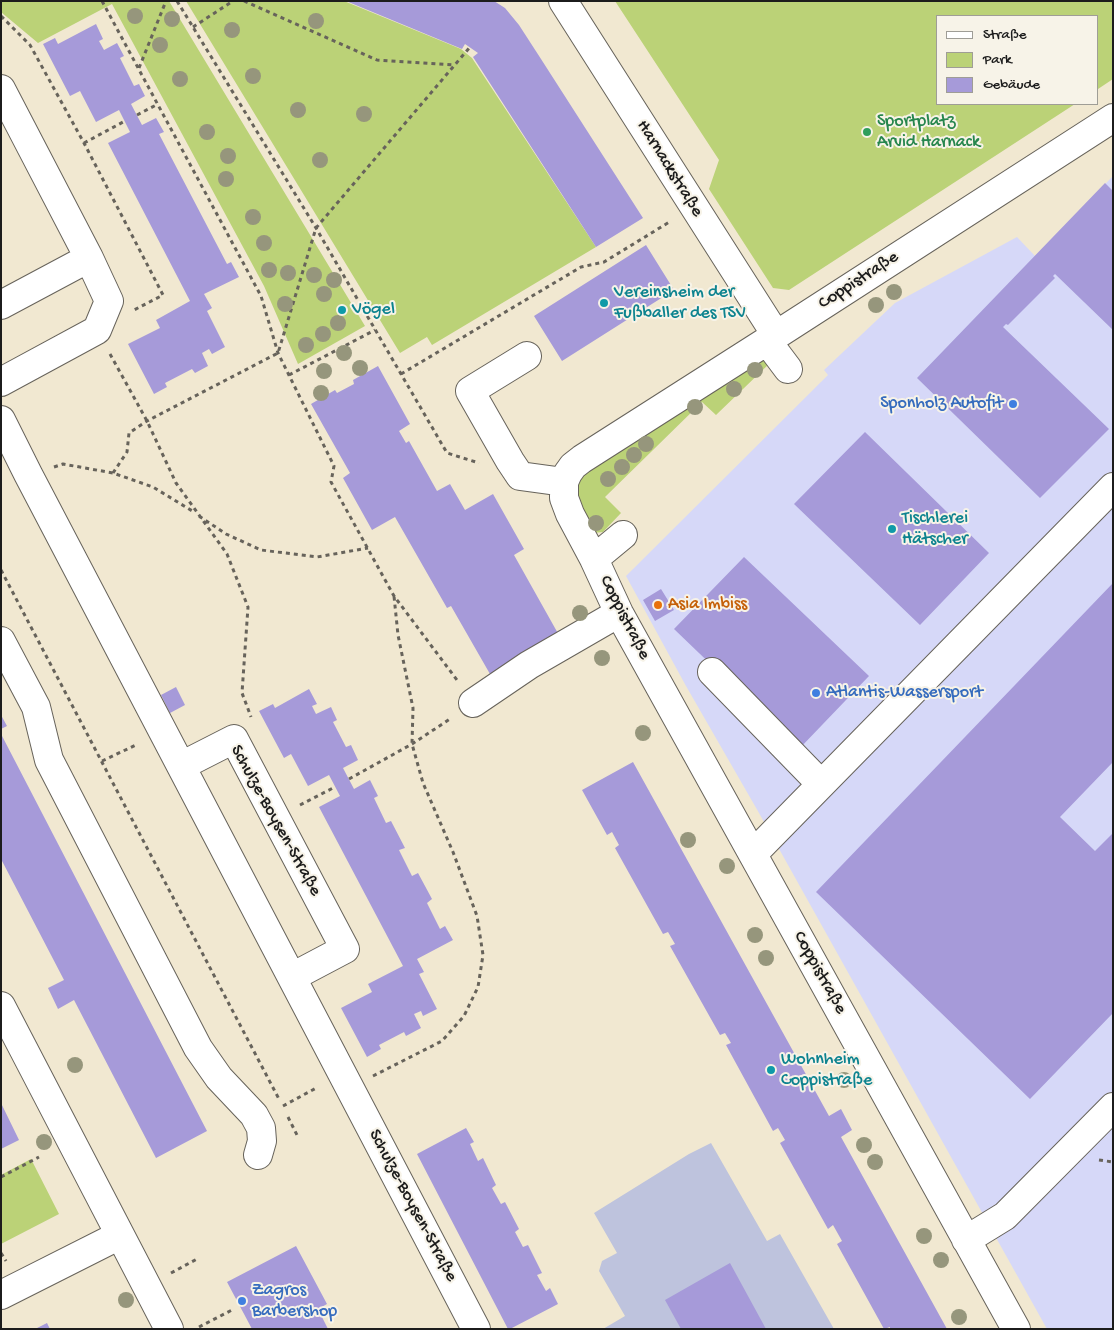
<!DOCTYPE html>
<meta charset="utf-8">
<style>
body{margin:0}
#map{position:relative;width:1114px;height:1330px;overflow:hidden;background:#f1e8d1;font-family:"Gochi Hand",sans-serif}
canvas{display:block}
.frame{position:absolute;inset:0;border:2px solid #1c1c1c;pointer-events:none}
.legend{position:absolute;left:936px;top:15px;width:162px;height:90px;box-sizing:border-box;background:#f7f3e8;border:1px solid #9f9d96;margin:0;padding:6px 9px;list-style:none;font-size:15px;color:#1c1c1c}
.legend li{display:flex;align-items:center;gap:10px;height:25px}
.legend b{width:25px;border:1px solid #9f9d96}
</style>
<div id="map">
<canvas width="1114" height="1330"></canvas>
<div class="frame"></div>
<ul class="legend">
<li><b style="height:6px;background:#fff"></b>Straße</li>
<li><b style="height:14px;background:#bbd277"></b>Park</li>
<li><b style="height:14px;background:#a69ad9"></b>Gebäude</li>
</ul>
</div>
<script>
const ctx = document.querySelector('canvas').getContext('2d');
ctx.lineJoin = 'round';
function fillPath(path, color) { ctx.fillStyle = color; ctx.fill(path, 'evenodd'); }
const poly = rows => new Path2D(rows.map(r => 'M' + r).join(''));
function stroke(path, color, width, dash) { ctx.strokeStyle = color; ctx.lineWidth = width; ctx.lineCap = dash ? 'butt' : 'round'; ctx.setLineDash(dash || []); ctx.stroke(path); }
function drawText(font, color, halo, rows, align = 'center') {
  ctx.font = font + ' "Gochi Hand",sans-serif'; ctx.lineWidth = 4; ctx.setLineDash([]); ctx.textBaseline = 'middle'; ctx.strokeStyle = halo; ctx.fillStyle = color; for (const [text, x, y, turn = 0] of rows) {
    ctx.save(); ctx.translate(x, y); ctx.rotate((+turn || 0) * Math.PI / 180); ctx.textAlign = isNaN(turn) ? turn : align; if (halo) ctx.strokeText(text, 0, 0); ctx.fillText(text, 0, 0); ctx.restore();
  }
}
const built = poly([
 [1113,176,1113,1329,1047,1329,759,813,686,686,626,576,828,375,824,370,895,303,1017,237,1035,256]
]);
const industrial = poly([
 [711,1143,767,1241,780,1234,834,1329,603,1329,625,1316,599,1271,602,1261,617,1253,594,1213,689,1154]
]);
const green = poly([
 [1,1,169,1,365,326,298,364,264,286,112,4,38,43,1,12],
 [186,1,344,1,461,49,472,58,596,247,432,345,427,337,400,353],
 [615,1,1113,1,1113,79,1098,89,1098,16,938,16,938,104,1075,104,789,290,773,288,709,189,719,160],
 [763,357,770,363,716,415,702,402,605,497,621,513,603,532,593,533,578,505,577,482,580,477],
 [31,1159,59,1214,1,1244,1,1175]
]);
const building = poly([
 [346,1,494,1,505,8,519,25,541,59,643,218,596,247,473,57,478,53,465,44,462,49],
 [96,24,103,39,99,41,104,50,117,43,124,56,120,58,134,86,139,84,145,96,131,104,142,125,156,118,164,132,159,134,227,264,231,262,239,277,204,294,212,308,207,311,225,347,212,354,209,349,202,353,208,366,195,373,192,369,165,383,167,387,154,394,128,344,160,328,156,320,190,301,108,143,130,132,119,110,96,122,80,91,70,96,43,44,55,38,58,44],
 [1105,183,1113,191,1113,330,1055,274,1053,276,1055,278,1008,325,1006,324,1003,327,1109,429,1040,498,917,378],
 [646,245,674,290,562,361,534,316],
 [378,366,410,424,399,431,406,443,409,441,437,491,450,484,465,510,493,494,524,549,514,555,560,637,529,652,490,674,451,606,447,608,395,517,372,530,343,478,350,473,311,404,335,390,337,393,354,384,353,380],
 [865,432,989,553,920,625,794,504],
 [744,557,869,676,799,749,674,629],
 [1113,583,1113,762,1060,817,1095,851,1113,833,1113,1013,1030,1099,816,892],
 [661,589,674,610,655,621,643,600],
 [176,687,185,705,170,713,161,695],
 [309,689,317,704,312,706,316,714,331,707,337,720,333,722,346,747,351,745,358,760,343,768,354,789,370,780,378,796,374,798,386,823,391,821,405,848,399,850,412,876,418,873,432,899,427,903,440,929,445,926,453,940,417,959,424,972,419,974,437,1009,423,1016,421,1011,414,1014,421,1028,406,1036,404,1032,379,1045,381,1049,367,1057,341,1008,372,992,368,984,403,966,319,807,340,796,329,775,308,786,291,754,284,758,259,711,273,704,275,708],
 [1,715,7,726,1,729],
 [1,734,207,1131,156,1158,74,1000,58,1009,48,988,64,980,1,859],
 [633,762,829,1116,841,1109,852,1130,841,1137,947,1329,890,1329,890,1327,884,1329,837,1244,842,1241,833,1225,828,1229,780,1143,785,1140,778,1128,773,1131,726,1045,731,1043,725,1033,720,1035,670,946,675,944,668,932,663,934,615,848,619,845,612,832,607,835,582,790],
 [1,1103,19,1140,1,1149],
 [466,1128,474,1142,470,1144,478,1161,483,1158,496,1185,492,1188,501,1204,505,1202,519,1229,515,1232,523,1247,528,1245,542,1273,537,1275,546,1291,550,1288,558,1304,510,1329,508,1329,417,1154],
 [296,1246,327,1304,318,1309,328,1329,252,1329,227,1282],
 [730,1263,766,1329,681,1329,665,1300],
 [47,1323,50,1329,35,1329]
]);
const path = poly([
 [102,1,261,296,278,353,334,466,331,482,394,596,457,680],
 [177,1,316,228,447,453,479,463],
 [244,1,377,60,454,65],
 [1,16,30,45,84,143,163,295,134,310],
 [193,27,233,1],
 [139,68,166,1],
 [137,115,158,104],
 [84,143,125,121],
 [110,354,147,421,176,483,227,554,248,607,242,693,251,717],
 [401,374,581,267,604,262,671,221],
 [289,375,375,330],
 [54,467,63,464,113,473,153,487,194,512],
 [113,473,127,452,129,433,147,421,278,353,316,228,470,47],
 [199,516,226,534,261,550,317,557,368,548],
 [1,570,280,1101],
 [102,761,138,744],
 [349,779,412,744,450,719],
 [300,805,335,787],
 [373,1076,442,1041,464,1016,478,987,483,955,477,916,453,852,423,783,412,744,413,708,398,635,394,596],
 [283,1106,318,1087],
 [288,1117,297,1135],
 [1099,1160,1113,1162],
 [1,1177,39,1157],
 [1,1253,6,1261],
 [171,1273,197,1259],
 [199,1327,232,1310]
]);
const minor = poly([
 [563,1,776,335],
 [1,89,89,258,109,301,97,330,1,382],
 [1,305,89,258],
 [767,341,788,369],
 [527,356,470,391,510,461,520,476,564,482],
 [1,420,28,474,181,766],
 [594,559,623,535],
 [1,641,36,707,49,760,198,1048,219,1078,254,1115,261,1128,262,1141,258,1155],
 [712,672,821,784],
 [473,703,529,665,619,613],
 [753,854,1113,487],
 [292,977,345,949,234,739,181,766,476,1329],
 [1,1006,169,1329],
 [966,1240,1005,1216,1113,1107],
 [1,1295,120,1235],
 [1016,1329,619,613,594,559,570,514,564,498,564,482,568,473,573,466,582,459,767,341,1113,118]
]);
const trees = [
 [135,16],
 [172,19],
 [316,21],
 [232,30],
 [160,45],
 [253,76],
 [180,79],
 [298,110],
 [364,114],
 [207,132],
 [228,156],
 [320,160],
 [226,179],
 [253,217],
 [264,243],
 [269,270],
 [288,273],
 [314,275],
 [334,280],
 [894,292],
 [324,294],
 [285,304],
 [876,305],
 [338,323],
 [323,334],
 [306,345],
 [344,353],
 [360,368],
 [755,370],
 [324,371],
 [734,389],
 [321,393],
 [695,407],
 [646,444],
 [634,455],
 [622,467],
 [608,479],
 [596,523],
 [580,613],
 [602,658],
 [643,733],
 [688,840],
 [727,866],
 [755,935],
 [766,958],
 [75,1065],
 [844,1080],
 [44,1142],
 [864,1145],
 [875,1162],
 [924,1236],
 [941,1260],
 [126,1300],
 [959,1317]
];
const markers = [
 [867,132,5,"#2e9e5b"],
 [604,303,5,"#0f9aa8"],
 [342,310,5,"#0f9aa8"],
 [1013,404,5,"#3f7fe0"],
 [892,529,5,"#0f9aa8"],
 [658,605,5,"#e8710a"],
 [816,693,5,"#3f7fe0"],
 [771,1070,5,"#0f9aa8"],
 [242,1301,5,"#3f7fe0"]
];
const leisureNames = [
 ["Sportplatz",877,122],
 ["Arvid Harnack",877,143]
];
const streetNames = [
 ["Harnackstraße",669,169,58],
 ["Coppistraße",859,281,-33],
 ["Coppistraße",624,618,63],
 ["Schulze-Boysen-Straße",275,821,61],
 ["Coppistraße",819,973,61],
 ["Schulze-Boysen-Straße",412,1206,62]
];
const cultureNames = [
 ["Vereinsheim der",614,293],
 ["Fußballer des TSV",614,314],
 ["Vögel",352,310],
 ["Tischlerei",902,519],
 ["Hätscher",902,540],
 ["Wohnheim",781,1060],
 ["Coppistraße",781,1081]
];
const shopNames = [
 ["Sponholz Autofit",1003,404,"right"],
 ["Atlantis-Wassersport",826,693],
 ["Zagros",252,1291],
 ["Barbershop",252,1312]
];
const foodNames = [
 ["Asia Imbiss",668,605]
];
fillPath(built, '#d6d8f8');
fillPath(industrial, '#bec3dd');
fillPath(green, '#bbd277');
fillPath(building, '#a69ad9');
stroke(minor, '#67635b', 30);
stroke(path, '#67635b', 3, [4, 4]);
stroke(minor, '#fff', 28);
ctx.fillStyle = '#96967c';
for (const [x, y] of trees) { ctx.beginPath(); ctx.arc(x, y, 8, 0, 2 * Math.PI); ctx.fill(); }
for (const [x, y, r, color] of markers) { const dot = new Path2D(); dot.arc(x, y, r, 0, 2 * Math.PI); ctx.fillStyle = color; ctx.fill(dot); stroke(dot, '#f7f3e8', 2); }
drawText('18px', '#27864d', '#f7f3e8', leisureNames, 'left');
drawText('18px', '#1c1c1c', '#f7f3e8', streetNames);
drawText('18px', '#0d838f', '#f7f3e8', cultureNames, 'left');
drawText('18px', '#366cbe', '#f7f3e8', shopNames, 'left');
drawText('18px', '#c56008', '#f7f3e8', foodNames, 'left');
</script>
